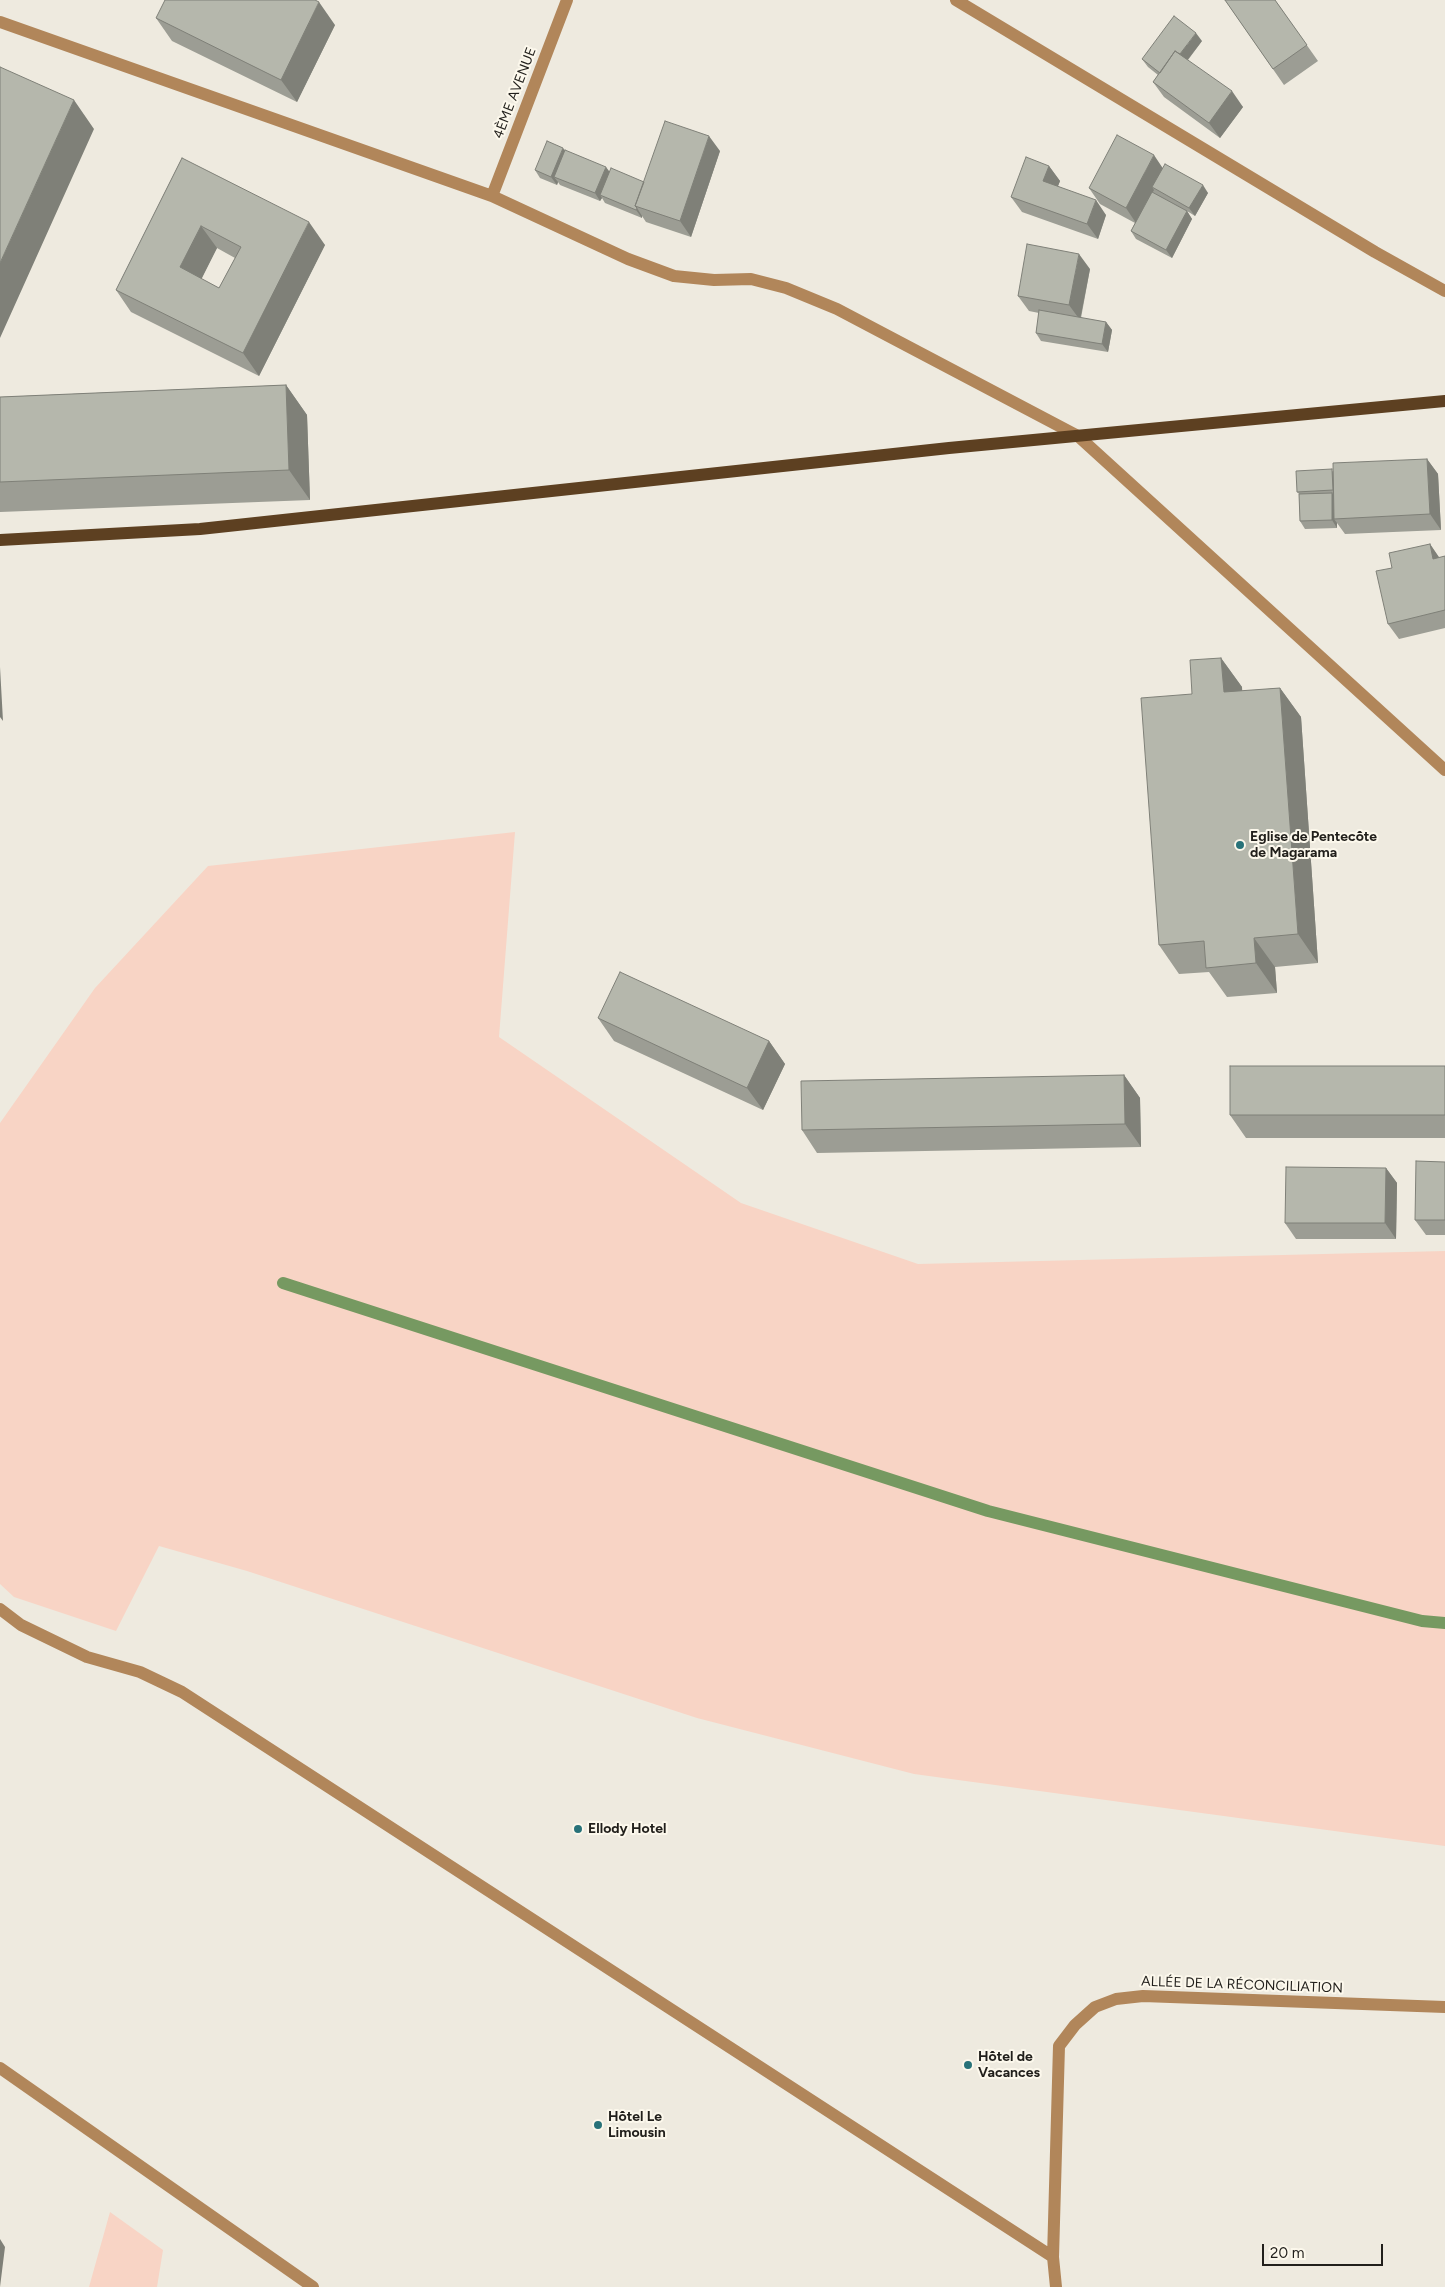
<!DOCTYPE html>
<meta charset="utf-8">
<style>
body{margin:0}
#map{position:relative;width:1445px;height:2287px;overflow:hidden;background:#eeeadf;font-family:Figtree,sans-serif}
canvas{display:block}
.scale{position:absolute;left:1262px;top:2244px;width:121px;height:22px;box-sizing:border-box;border:2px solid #211f1b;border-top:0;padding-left:6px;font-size:15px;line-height:18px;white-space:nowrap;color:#211f1b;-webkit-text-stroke:4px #fcf8ec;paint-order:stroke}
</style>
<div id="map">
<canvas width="1445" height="2287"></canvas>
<div class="scale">20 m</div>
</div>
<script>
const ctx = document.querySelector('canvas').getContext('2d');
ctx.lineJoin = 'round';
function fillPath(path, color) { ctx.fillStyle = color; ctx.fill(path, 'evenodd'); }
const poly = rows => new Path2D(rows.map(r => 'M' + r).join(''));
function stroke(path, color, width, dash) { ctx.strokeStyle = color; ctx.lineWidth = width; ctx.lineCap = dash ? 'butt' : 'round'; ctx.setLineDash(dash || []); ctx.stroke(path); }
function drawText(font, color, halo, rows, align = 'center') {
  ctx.font = font + ' Figtree,sans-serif'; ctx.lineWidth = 4; ctx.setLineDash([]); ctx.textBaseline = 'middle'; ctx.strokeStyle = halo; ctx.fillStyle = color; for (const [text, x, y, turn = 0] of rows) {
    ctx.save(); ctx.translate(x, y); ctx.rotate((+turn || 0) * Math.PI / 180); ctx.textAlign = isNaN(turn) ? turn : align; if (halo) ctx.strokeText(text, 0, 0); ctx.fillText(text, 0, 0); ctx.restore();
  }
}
const green = poly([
 [515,832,499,1037,741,1203,918,1264,1445,1251,1445,1846,914,1774,697,1718,247,1571,159,1546,116,1631,14,1597,0,1584,0,1123,95,988,208,866],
 [110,2212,163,2250,157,2287,89,2287]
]);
const stream = poly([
 [283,1283,988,1511,1422,1621,1445,1623]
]);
const minor = poly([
 [956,0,1375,252,1445,291],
 [0,22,492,196,628,259,674,276,714,280,751,279,786,288,837,309,1078,436],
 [492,196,567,0],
 [0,1609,21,1625,87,1657,140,1672,182,1692,1053,2257],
 [0,2068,313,2287],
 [1056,2287,1053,2257,1059,2046,1075,2025,1095,2007,1116,1999,1143,1996,1445,2007]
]);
const tertiary = poly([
 [1078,436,1445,770]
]);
const primary = poly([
 [0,540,200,529,949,448,1445,401]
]);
const wall = poly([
 [1225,0,1275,0,1318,61,1284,85],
 [156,18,335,25,297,102,172,41],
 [1202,41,1188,60,1243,107,1220,138,1164,97,1153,82,1158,75,1148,67,1142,59],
 [565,151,609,172,644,182,720,151,691,237,646,222,642,216,642,218,605,203,602,198,600,201,560,185,558,182,557,185,540,178,535,170],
 [182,158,325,245,259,376,131,312,116,290],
 [217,248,235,258,219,288,201,279],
 [1049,166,1060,181,1058,186,1106,215,1098,239,1022,212,1011,197],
 [1163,168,1208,193,1195,216,1187,211,1192,219,1172,258,1136,239,1131,231,1135,223,1100,204,1089,188],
 [1090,269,1081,318,1106,322,1112,330,1108,352,1041,341,1036,333,1039,313,1029,311,1018,296],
 [286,385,307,415,310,500,0,512,0,397],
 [1427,459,1438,474,1441,530,1345,534,1337,523,1337,528,1305,529,1300,521,1299,494,1297,492,1333,471],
 [1430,544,1439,558,1445,556,1445,628,1399,639,1388,624,1392,568],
 [1221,658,1242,687,1242,691,1280,688,1301,717,1318,963,1275,967,1277,993,1227,997,1209,972,1179,974,1159,945,1192,694],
 [598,1018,769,1041,785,1064,763,1110,614,1041],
 [1445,1066,1445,1138,1246,1138,1230,1115],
 [1124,1075,1140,1098,1141,1147,817,1153,802,1130],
 [1445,1162,1445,1235,1426,1235,1415,1220],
 [1386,1168,1397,1183,1396,1239,1296,1239,1285,1223]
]);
const shadedWall = poly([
 [319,2,335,25,297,102,281,80],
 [1196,33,1202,41,1169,84,1164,76],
 [1232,91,1243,107,1220,138,1209,123],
 [74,100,94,129,0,338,0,263],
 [709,136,720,151,691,237,680,221],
 [563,148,569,156,554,177,558,182,557,185,551,177],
 [1154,155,1164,170,1152,187,1154,190,1136,223,1126,208],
 [1049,166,1060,181,1054,196,1043,181],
 [606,167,612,175,600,195,602,198,600,201,595,193],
 [1203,185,1208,193,1195,216,1189,208],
 [1096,200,1106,215,1098,239,1087,224],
 [637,208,642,216,642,218,636,210],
 [1187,211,1192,219,1172,258,1166,250],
 [309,222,325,245,259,376,243,353],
 [201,226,217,248,196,290,180,267],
 [1079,254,1090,269,1080,320,1069,305],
 [1106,322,1112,330,1108,352,1102,344],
 [286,385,307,415,310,500,289,470],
 [1427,459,1438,474,1441,530,1430,514],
 [1332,493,1337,501,1334,519,1337,523,1337,528,1332,520],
 [1430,544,1441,560,1433,559],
 [1221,658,1242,687,1244,721,1224,692],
 [0,667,3,721,0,717],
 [1280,688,1301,717,1318,963,1298,934],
 [1254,938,1275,967,1277,993,1256,963],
 [769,1041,785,1064,763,1110,747,1088],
 [1124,1075,1140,1098,1141,1147,1125,1124],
 [1386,1168,1397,1183,1396,1239,1385,1223],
 [0,2239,5,2247,0,2287]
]);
const building = poly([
 [165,0,315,0,319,2,281,80,156,18,165,0],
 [1225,0,1275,0,1307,45,1273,69,1225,0],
 [1174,16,1196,33,1180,54,1175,51,1160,73,1142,59,1174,16],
 [1175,51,1232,91,1209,123,1153,82,1175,51],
 [0,67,74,100,0,263,0,67],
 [665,121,709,136,680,221,635,206,665,121],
 [1117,135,1154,155,1126,208,1089,188,1117,135],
 [547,141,563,148,551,177,535,170,547,141],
 [565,150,606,167,595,193,554,177,565,150],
 [1026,157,1049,166,1043,181,1096,200,1087,224,1011,197,1026,157],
 [182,158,309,222,243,353,116,290,182,158],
 [201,226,241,247,219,288,180,267,201,226],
 [1165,164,1203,185,1189,208,1152,187,1165,164],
 [611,168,644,182,635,206,637,208,636,210,600,195,611,168],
 [1152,192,1187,211,1166,250,1131,231,1152,192],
 [1027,244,1079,254,1069,305,1018,296,1027,244],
 [1039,310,1106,322,1102,344,1036,333,1039,310],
 [286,385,289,470,0,482,0,397,286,385],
 [1427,459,1430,514,1334,519,1333,463,1427,459],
 [1332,469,1333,490,1297,492,1296,471,1332,469],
 [1332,493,1332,520,1300,521,1299,494,1332,493],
 [1430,544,1433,559,1445,556,1445,610,1388,624,1376,571,1392,568,1389,553,1430,544],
 [1221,658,1224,692,1280,688,1298,934,1254,938,1256,963,1206,968,1204,941,1159,945,1141,698,1192,694,1190,660,1221,658],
 [620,972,769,1041,747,1088,598,1018,620,972],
 [1230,1066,1445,1066,1445,1115,1230,1115,1230,1066],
 [1124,1075,1125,1124,802,1130,801,1081,1124,1075],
 [1416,1161,1445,1162,1445,1220,1415,1220,1416,1161],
 [1286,1167,1386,1168,1385,1223,1285,1223,1286,1167]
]);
const markers = [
 [1240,845,5,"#287279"],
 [578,1829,5,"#287279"],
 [968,2065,5,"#287279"],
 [598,2125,5,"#287279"]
];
const streetNames = [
 ["4ÈME AVENUE",515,93,-69],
 ["ALLÉE DE LA RÉCONCILIATION",1242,1985,2]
];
const poiNames = [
 ["Eglise de Pentecôte",1250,837],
 ["de Magarama",1250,853],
 ["Ellody Hotel",588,1829],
 ["Hôtel de",978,2057],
 ["Vacances",978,2073],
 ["Hôtel Le",608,2117],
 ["Limousin",608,2133]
];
fillPath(green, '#f8d4c5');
stroke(stream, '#769961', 12);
stroke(minor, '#b1865a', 12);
stroke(tertiary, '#b1865a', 12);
stroke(primary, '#5d4021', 12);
fillPath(wall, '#9c9d94');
fillPath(shadedWall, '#7f8078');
fillPath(building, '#b5b7ac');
stroke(building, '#7f8078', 1);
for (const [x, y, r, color] of markers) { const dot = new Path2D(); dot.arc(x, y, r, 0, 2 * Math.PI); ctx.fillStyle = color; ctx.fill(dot); stroke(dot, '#fcf8ec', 2); }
drawText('14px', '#211f1b', '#fcf8ec', streetNames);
drawText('bold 14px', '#211f1b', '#fcf8ec', poiNames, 'left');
</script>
